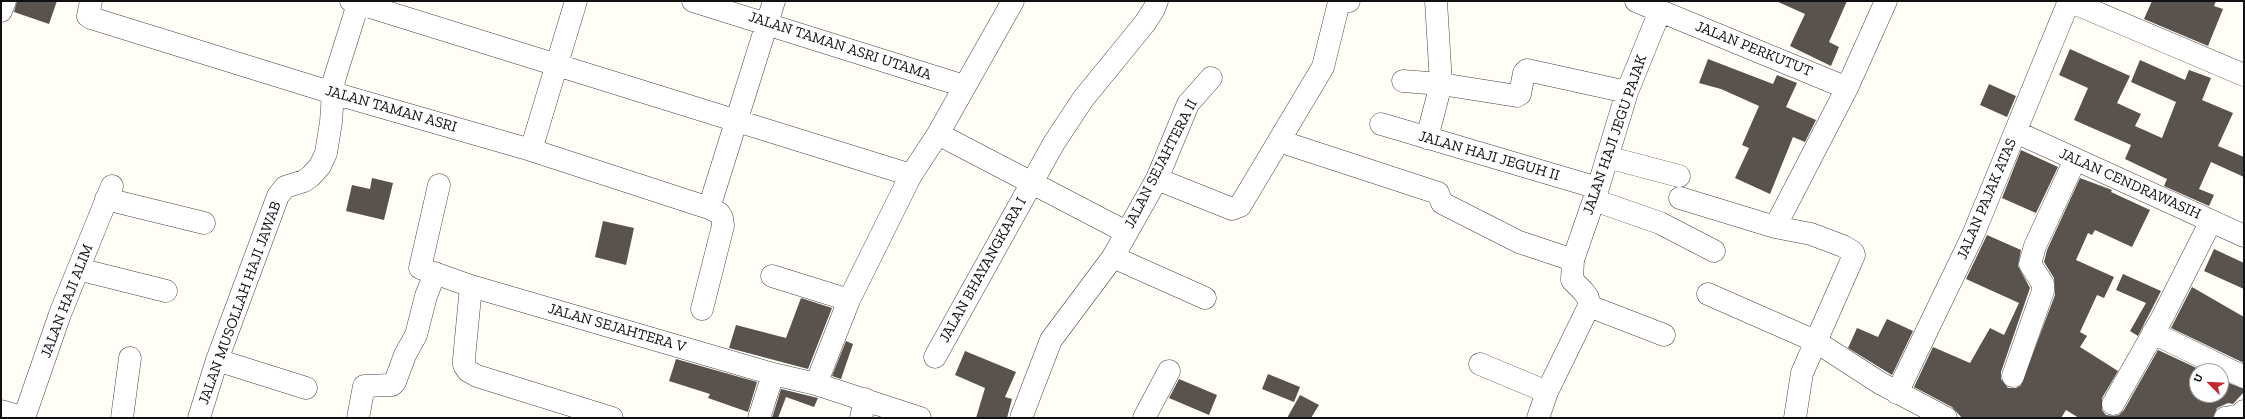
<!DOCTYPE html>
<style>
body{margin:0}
#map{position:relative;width:2245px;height:419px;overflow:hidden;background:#fffdf5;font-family:"Zilla Slab",serif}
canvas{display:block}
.frame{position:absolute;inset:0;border:2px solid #111;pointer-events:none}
.north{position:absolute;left:2189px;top:363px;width:40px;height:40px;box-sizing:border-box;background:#fff;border:1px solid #a0a0a0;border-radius:50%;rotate:294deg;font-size:11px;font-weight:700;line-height:16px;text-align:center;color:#111}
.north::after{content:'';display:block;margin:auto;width:14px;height:18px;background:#c4262e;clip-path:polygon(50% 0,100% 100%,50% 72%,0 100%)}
</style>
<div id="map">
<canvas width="2245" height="419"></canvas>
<div class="frame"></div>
<div class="north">U</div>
</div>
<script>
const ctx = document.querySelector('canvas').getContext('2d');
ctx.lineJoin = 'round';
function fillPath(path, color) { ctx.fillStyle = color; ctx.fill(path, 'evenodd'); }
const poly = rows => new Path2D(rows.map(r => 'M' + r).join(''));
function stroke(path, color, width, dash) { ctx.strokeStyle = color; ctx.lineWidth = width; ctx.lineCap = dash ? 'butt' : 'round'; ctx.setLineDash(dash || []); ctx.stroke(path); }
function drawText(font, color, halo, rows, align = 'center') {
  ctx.font = font + ' "Zilla Slab",serif'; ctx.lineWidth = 4; ctx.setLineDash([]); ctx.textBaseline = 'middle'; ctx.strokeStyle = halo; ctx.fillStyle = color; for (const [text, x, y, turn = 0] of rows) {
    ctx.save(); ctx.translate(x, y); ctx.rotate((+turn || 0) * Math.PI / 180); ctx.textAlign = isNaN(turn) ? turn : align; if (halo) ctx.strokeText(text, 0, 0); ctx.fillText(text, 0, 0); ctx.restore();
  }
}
const building = poly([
 [17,1,57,1,49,24,14,12],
 [1776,1,1847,1,1829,42,1839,47,1831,66,1790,46,1805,14],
 [2152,1,2216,1,2214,6,2223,9,2208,46,2144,19],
 [2070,49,2130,76,2117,103,2141,114,2135,126,2162,138,2176,102,2131,82,2140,60,2185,80,2189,70,2211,78,2202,100,2233,113,2218,146,2244,157,2244,177,2211,162,2199,189,2214,195,2209,206,2164,186,2167,179,2125,159,2131,145,2074,120,2088,88,2059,75],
 [1708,59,1773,84,1777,75,1797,83,1786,107,1816,120,1805,142,1793,137,1770,194,1735,178,1749,148,1742,145,1759,106,1721,89,1699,83],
 [1989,84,2016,96,2007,117,1980,105],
 [2021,150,2058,167,2036,213,2002,198],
 [372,178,393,183,384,220,346,211,352,185,370,189],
 [2080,178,2112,190,2111,192,2150,210,2132,247,2095,230,2092,235,2088,233,2076,260,2114,277,2104,298,2097,295,2080,332,2087,336,2080,347,2118,371,2102,398,2102,410,2106,415,2113,416,2119,415,2124,410,2158,350,2203,371,2197,371,2197,395,2221,395,2221,380,2244,389,2244,392,2233,404,2228,403,2217,408,2213,418,2079,418,2066,410,2061,418,1962,418,1952,407,1914,387,1933,347,1970,363,1990,328,2004,335,2019,303,1966,279,1987,235,2021,250,2018,266,2030,288,2001,372,2001,379,2008,388,2016,388,2021,385,2055,295,2054,278,2044,262,2047,250],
 [603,221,634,228,626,265,595,257],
 [2214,249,2244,263,2244,289,2204,271],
 [2123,274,2161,291,2138,336,2130,331,2146,303,2116,290],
 [2192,287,2244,317,2244,363,2171,328],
 [801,298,832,308,808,369,729,348,736,325,786,338],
 [1887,319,1913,331,1892,375,1848,348,1857,328,1878,337],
 [846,341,853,344,841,379,832,376],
 [965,351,1016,372,1005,397,1012,399,1007,418,976,418,985,388,955,375],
 [676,359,757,382,748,412,708,398,710,394,669,381],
 [1268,374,1300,387,1294,402,1262,389],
 [1179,379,1217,395,1209,415,1169,398],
 [781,389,818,398,814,407,786,397,778,418,772,418],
 [1300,395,1319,405,1311,418,1287,418]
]);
const minor = poly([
 [91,1,88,16,91,18,333,93,531,150,709,208,719,213,722,218,723,226,702,309],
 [351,1,911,175],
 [693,1,964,86],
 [1636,1,1847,88],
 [2069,1,2244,75],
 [1,11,5,1],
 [1403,81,1441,84,1436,1],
 [1381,124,1598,188],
 [2016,132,2244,236],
 [938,134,1126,232],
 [1427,138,1441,84,1517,96,1520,94,1524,73,1527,70,1627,92],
 [1279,141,1438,193,1442,203,1519,242,1573,260,1572,280,1583,291,1588,298,1589,306],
 [531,150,576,1],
 [1607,157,1679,176],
 [1157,179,1232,209,1240,206,1323,67,1339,2,1349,1],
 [439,185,420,268,471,286,773,374,816,384,920,418],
 [1680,198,1775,227,1811,234,1843,246,1853,252,1854,255,1802,373,1795,418],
 [106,199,204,223],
 [1594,200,1660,223,1714,251],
 [709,208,774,1],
 [1775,227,1847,88,1886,1],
 [1113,257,1205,298],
 [1573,260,1598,188,1627,92,1660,11],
 [78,269,166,291],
 [772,276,849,300],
 [471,286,464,359,464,365,468,371,477,376,612,418],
 [1708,294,1815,341,1880,383,1946,418],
 [1589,306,1664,335],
 [2153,333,2244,377],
 [935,357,1054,143,1083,99,1145,23,1154,9,1157,1],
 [217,360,306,388],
 [1480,364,1547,392],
 [2013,376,2043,291,2043,284,2030,264,2035,246,2075,160],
 [816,384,849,300,911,175,938,134,1013,1],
 [1897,393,1973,235,2069,1],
 [2113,404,2162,318,2211,221],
 [1,411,25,418],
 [24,418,60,314,112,186],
 [122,418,130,358],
 [199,418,217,360,278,196,285,187,304,181,311,176,320,166,326,153,331,122,334,80,359,1],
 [358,418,364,386,392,385,395,382,405,355,416,335,426,296,435,273],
 [759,418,773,374],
 [861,418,865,399],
 [1021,418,1051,340,1113,257,1157,179,1188,104,1211,78],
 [1144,418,1169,371],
 [1538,418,1547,392,1589,306],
 [2225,418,2239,416,2244,411]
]);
const streetNames = [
 ["JALAN TAMAN ASRI UTAMA",840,46,18],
 ["JALAN PERKUTUT",1754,49,22],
 ["JALAN TAMAN ASRI",391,109,16],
 ["JALAN HAJI JEGU PAJAK",1615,135,-71],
 ["JALAN HAJI JEGUH II",1489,156,16],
 ["JALAN SEJAHTERA II",1161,164,-63],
 ["JALAN CENDRAWASIH",2130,184,24],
 ["JALAN PAJAK ATAS",1987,199,-67],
 ["JALAN BHAYANGKARA I",983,270,-61],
 ["JALAN HAJI ALIM",67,301,-69],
 ["JALAN MUSOLLAH HAJI JAWAB",240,303,-70],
 ["JALAN SEJAHTERA V",617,328,16]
];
fillPath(building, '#5a524d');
stroke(minor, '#444', 23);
stroke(minor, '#fff', 22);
drawText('15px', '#111', '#fff', streetNames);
</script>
